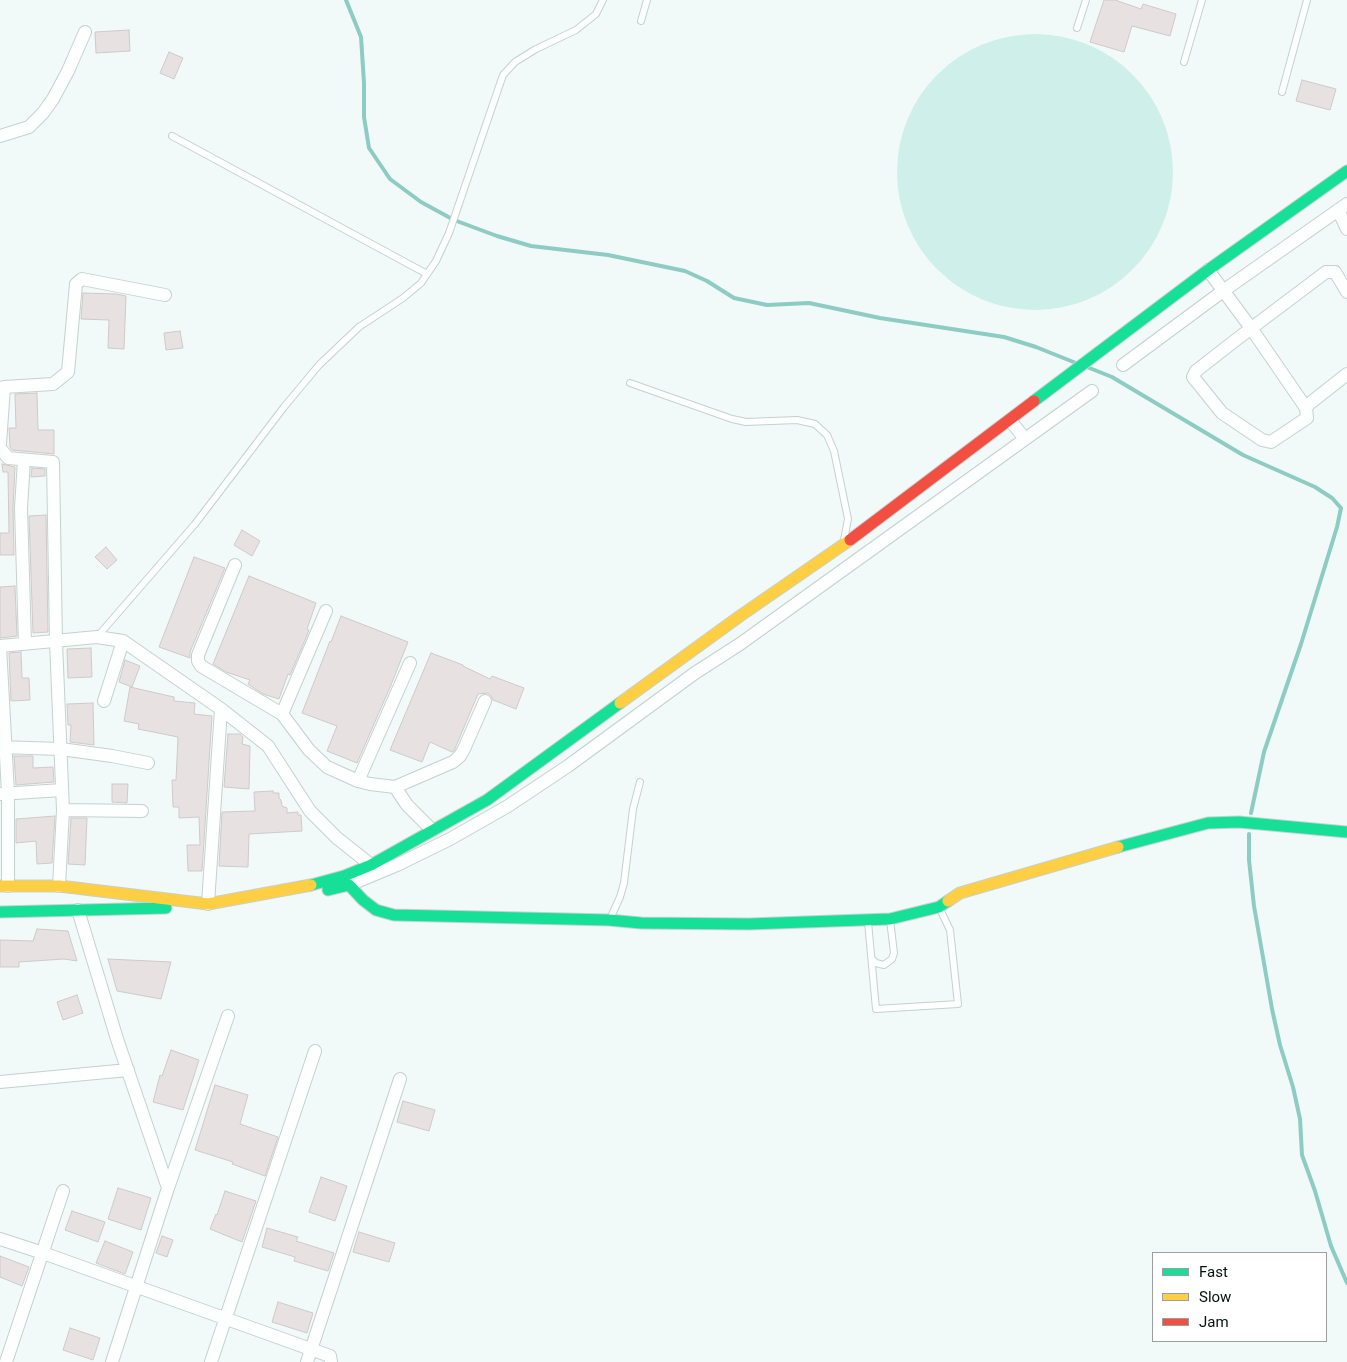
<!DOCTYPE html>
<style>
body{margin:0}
#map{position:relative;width:1347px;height:1362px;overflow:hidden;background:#f2faf9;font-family:Roboto,sans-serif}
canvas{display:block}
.legend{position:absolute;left:1152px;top:1252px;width:175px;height:90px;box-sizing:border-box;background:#fff;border:1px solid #9ba09f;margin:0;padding:6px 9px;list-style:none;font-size:15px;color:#04120f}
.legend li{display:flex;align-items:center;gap:10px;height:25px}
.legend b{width:25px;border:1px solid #9ba09f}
</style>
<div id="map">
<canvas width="1347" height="1362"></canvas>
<ul class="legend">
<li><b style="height:6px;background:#16e098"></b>Fast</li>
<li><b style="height:6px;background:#ffcf43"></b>Slow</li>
<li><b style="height:6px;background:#f24e42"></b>Jam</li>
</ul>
</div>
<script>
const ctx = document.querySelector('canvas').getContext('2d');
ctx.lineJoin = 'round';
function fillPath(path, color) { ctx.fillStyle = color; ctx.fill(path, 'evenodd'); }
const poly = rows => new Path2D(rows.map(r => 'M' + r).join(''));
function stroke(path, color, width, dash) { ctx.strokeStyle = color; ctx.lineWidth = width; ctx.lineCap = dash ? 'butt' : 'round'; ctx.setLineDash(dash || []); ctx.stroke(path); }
const green = poly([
 '897 172a138 138 0 1 1 276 0a138 138 0 1 1-276 0Z'
]);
const stream = poly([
 [346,0,361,37,364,83,364,117,369,148,390,179,421,202,454,220,497,236,531,246,608,255,685,271,707,281,734,298,767,305,809,303,880,318,1004,337,1036,347,1076,363],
 [1087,367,1112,377,1243,455,1315,487,1332,498,1341,508,1337,527,1301,644,1264,752,1251,813],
 [1249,834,1249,860,1254,906,1272,1009,1280,1045,1293,1087,1300,1119,1302,1155,1315,1191,1331,1246,1347,1283]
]);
const building = poly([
 [1104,0,1115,0,1141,9,1143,4,1176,14,1170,36,1132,26,1124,52,1090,42,1104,0],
 [129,30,130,51,96,53,95,32,129,30],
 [169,52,183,58,174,79,160,73,169,52],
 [1302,80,1336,89,1330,110,1296,101,1302,80],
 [83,293,116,294,126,296,124,349,108,348,109,320,81,319,83,293],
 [180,331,183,348,166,350,164,333,180,331],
 [37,393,38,430,54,430,54,454,12,450,10,447,9,428,16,428,15,394,37,393],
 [2,464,15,467,13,508,14,555,0,555,0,533,9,533,8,472,3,472,2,464],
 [32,468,45,469,45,476,31,477,32,468],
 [46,515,48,632,33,633,29,516,46,515],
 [242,530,260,541,252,556,234,545,242,530],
 [106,547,117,560,107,569,95,557,106,547],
 [194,557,225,568,190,652,190,658,159,647,194,557],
 [249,576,316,603,307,629,309,630,305,640,290,675,288,674,279,699,263,694,248,684,250,680,226,672,213,664,249,576],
 [15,586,17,636,0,638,0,587,15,586],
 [341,616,408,642,391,685,357,763,327,751,337,726,302,713,330,641,331,642,341,616],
 [91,648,92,677,68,678,67,649,91,648],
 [21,652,22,678,29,678,30,700,11,701,9,653,21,652],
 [431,653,463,665,463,666,490,679,492,676,524,688,516,709,493,700,491,696,488,693,478,694,454,751,452,752,430,742,422,762,390,750,431,653],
 [125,660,140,666,132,687,119,682,125,660],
 [130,687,174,697,174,701,195,703,194,714,212,716,202,871,188,871,187,845,200,845,199,817,179,818,179,807,173,807,172,780,176,780,178,737,138,729,139,724,124,721,130,687],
 [93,703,94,745,70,742,71,725,68,725,67,704,93,703],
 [228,734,240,734,243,737,242,744,250,746,249,789,224,787,228,734],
 [14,756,33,756,33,768,53,767,54,782,16,785,14,756],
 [112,784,128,784,127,803,112,802,112,784],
 [273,791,273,793,279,793,279,798,281,800,282,806,287,808,287,813,298,812,298,815,301,815,302,831,249,834,248,867,219,866,222,812,255,811,254,792,273,791],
 [55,816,52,863,37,864,36,841,16,843,16,819,55,816],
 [71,818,87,818,85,865,68,864,71,818],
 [37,929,68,931,77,961,64,959,19,962,19,967,0,967,0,940,33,941,37,929],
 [108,959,171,962,161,999,117,991,108,959],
 [77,995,83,1013,63,1020,57,1002,77,995],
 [171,1050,199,1060,183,1110,153,1102,160,1075,162,1076,171,1050],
 [215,1085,248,1095,240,1124,278,1137,265,1176,232,1164,233,1162,195,1150,215,1085],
 [403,1101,435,1110,429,1131,397,1122,403,1101],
 [321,1177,347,1186,335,1221,309,1212,321,1177],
 [118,1188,151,1198,141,1230,108,1219,118,1188],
 [225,1191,256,1201,242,1242,210,1229,216,1214,217,1215,225,1191],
 [72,1211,105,1222,98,1242,65,1230,72,1211],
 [267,1228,298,1237,296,1241,334,1253,328,1271,294,1261,295,1257,262,1247,267,1228],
 [359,1232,395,1243,389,1262,353,1252,359,1232],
 [162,1236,173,1240,167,1257,156,1253,162,1236],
 [105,1241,133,1252,125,1274,96,1263,105,1241],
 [0,1256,29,1267,22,1286,0,1277,0,1256],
 [278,1302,313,1313,307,1333,272,1322,278,1302],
 [70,1328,100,1338,93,1360,63,1350,70,1328]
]);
const lane = poly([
 [641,21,647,0],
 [1077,28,1086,0],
 [1184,62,1202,0],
 [1282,92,1307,0],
 [172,136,427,274],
 [630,383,732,419,746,422,797,420,815,424,827,435,834,451,848,519,844,540],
 [97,637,195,524,284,407,319,365,359,327,403,298,421,283,436,261,449,233,503,75,515,62,536,49,576,30,596,14,603,0],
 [610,919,620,897,624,883,633,809,640,782],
 [868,922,876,1009,958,1004,950,930,939,907],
 [872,959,876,963,884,965,892,959,894,953,890,920]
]);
const street = poly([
 [0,136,29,127,43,113,53,99,68,71,85,32],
 [1338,210,1347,229],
 [1208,270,1251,328,1306,408],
 [1347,292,1335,272,1326,272,1237,339,1196,371,1193,377,1222,413,1262,440,1271,442,1307,418,1306,408,1309,404,1347,374],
 [1123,365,1223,291,1347,204],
 [1010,420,1025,439],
 [0,444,4,387,53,384,68,372,76,284,82,279,165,295],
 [0,448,8,458,53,462,56,642,63,810,142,811],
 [24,460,21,508,25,644],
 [235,565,198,655,198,661,201,666,282,714,309,750,327,767,358,781,370,784,395,787,453,762,460,756,464,749,485,701],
 [0,646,97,637,123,641,221,709,268,746,310,811,337,838,371,865],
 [0,646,8,793,8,886],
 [104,701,123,641],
 [282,714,326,611],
 [0,747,61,749,112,756,148,763],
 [358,781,410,663],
 [395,787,407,805,432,830],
 [0,794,62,790],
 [349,885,397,865,450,839,508,806,568,766,695,673,740,644,1092,391],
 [59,886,63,810],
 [208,904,221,709],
 [78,910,117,1039,168,1188],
 [0,1082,128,1070],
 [0,1239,43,1253,330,1356,331,1362],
 [6,1362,63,1191],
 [112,1362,168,1188,228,1016],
 [211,1362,315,1051],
 [307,1362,400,1079]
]);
const fast = poly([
 [1034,401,1208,270,1347,171],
 [1118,847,1208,823,1239,822,1347,832],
 [311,885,344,876,371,865,487,800,620,703],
 [328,890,349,885,363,900,376,910,394,915,609,920,641,923,749,924,890,919,939,907,948,901],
 [0,912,166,908]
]);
const slow = poly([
 [620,703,740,616,850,540],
 [0,886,59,886,208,904,311,885],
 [948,901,960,893,1118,847]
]);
const jam = poly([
 [850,540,1034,401]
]);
fillPath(green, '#cff0ea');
stroke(stream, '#8dccc2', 4);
fillPath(building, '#e7e1e2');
stroke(building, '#cdcac9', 1);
stroke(lane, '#c5d1cf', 8);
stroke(street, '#c5d1cf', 14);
stroke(fast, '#c5d1cf', 13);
stroke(slow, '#c5d1cf', 13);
stroke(jam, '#c5d1cf', 13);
stroke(lane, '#fdfefe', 6);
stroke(street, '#fdfefe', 12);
stroke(fast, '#16e098', 11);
stroke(slow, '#ffcf43', 11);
stroke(jam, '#f24e42', 11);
</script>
